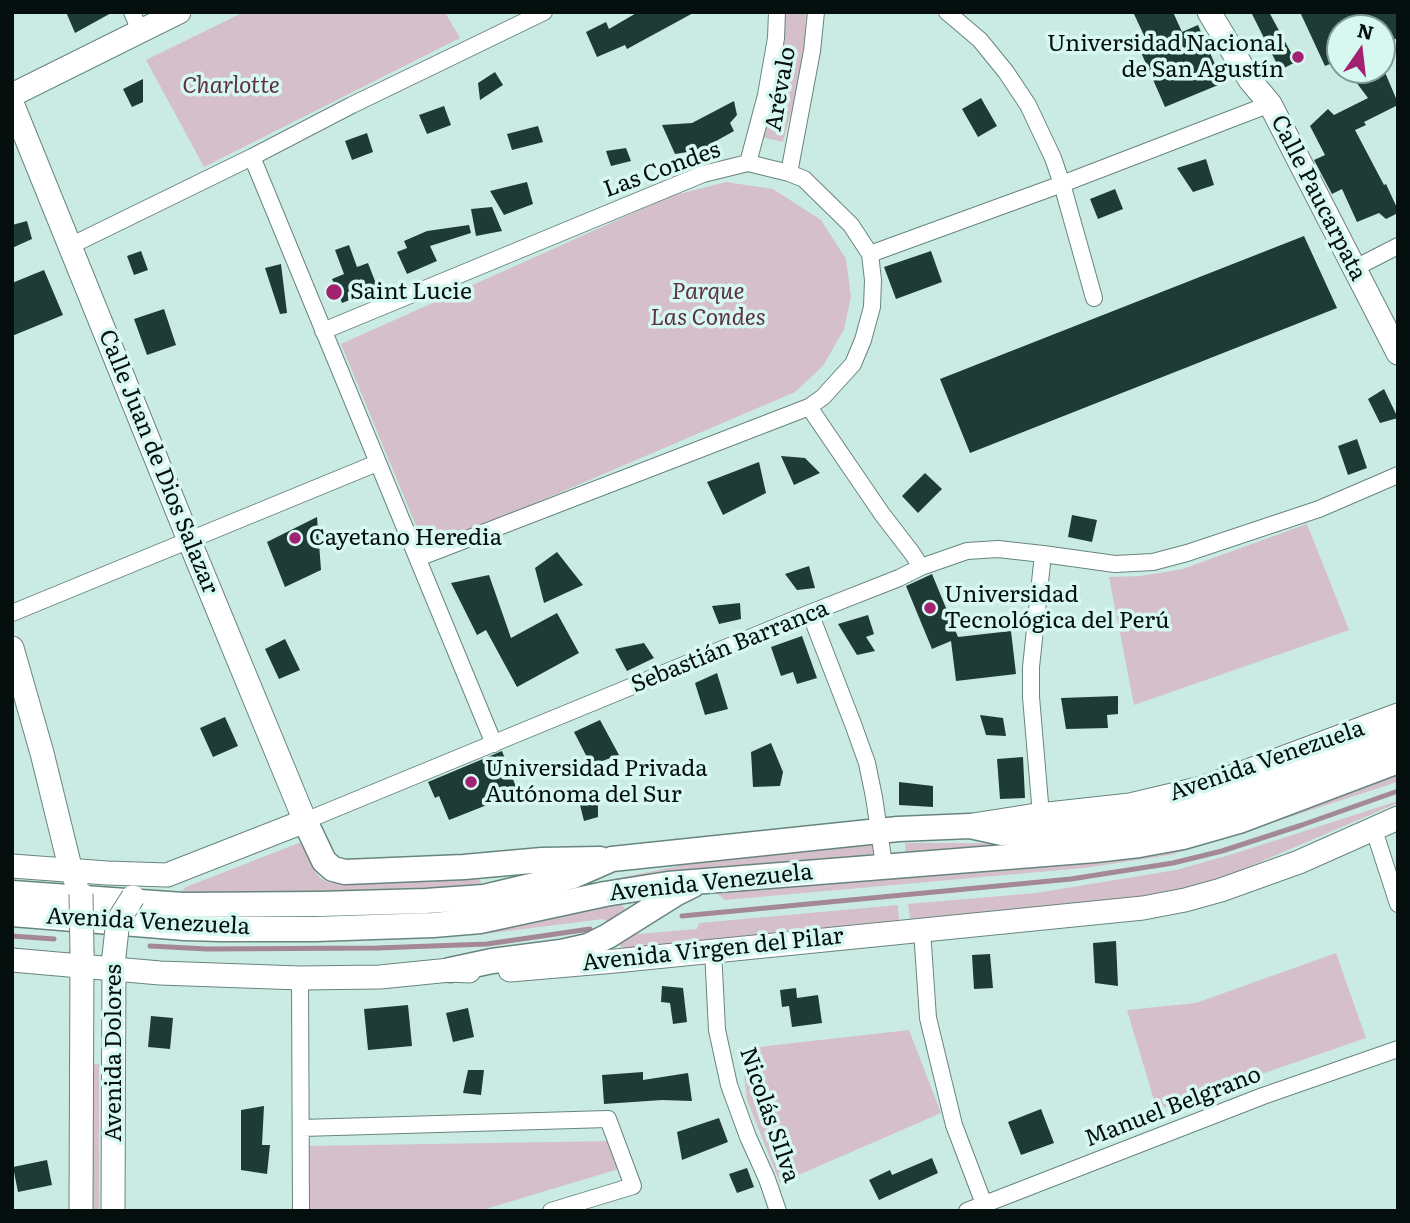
<!DOCTYPE html>
<meta charset="utf-8">
<style>
body{margin:0}
#map{position:relative;width:1410px;height:1223px;overflow:hidden;background:#caebe3;font-family:Literata,serif}
canvas{display:block}
.frame{position:absolute;inset:0;border:14px solid #050f0d;pointer-events:none}
.north{position:absolute;left:1326px;top:14px;width:70px;height:70px;box-sizing:border-box;background:#d7f8f0;border:2px solid #839b95;border-radius:50%;rotate:14deg;font-size:19px;font-weight:700;line-height:28px;text-align:center;color:#050f0d}
.north::after{content:'';display:block;margin:auto;width:24px;height:32px;background:#a22171;clip-path:polygon(50% 0,100% 100%,50% 72%,0 100%)}
</style>
<div id="map">
<canvas width="1410" height="1223"></canvas>
<div class="frame"></div>
<div class="north">N</div>
</div>
<script>
const ctx = document.querySelector('canvas').getContext('2d');
ctx.lineJoin = 'round';
function fillPath(path, color) { ctx.fillStyle = color; ctx.fill(path, 'evenodd'); }
const poly = rows => new Path2D(rows.map(r => 'M' + r).join(''));
function stroke(path, color, width, dash) { ctx.strokeStyle = color; ctx.lineWidth = width; ctx.lineCap = dash ? 'butt' : 'round'; ctx.setLineDash(dash || []); ctx.stroke(path); }
function drawText(font, color, halo, rows, align = 'center') {
  ctx.font = font + ' Literata,serif'; ctx.lineWidth = 7; ctx.setLineDash([]); ctx.textBaseline = 'middle'; ctx.strokeStyle = halo; ctx.fillStyle = color; for (const [text, x, y, turn = 0] of rows) {
    ctx.save(); ctx.translate(x, y); ctx.rotate((+turn || 0) * Math.PI / 180); ctx.textAlign = isNaN(turn) ? turn : align; if (halo) ctx.strokeText(text, 0, 0); ctx.fillText(text, 0, 0); ctx.restore();
  }
}
const green = poly([
 [244,12,445,12,460,38,204,167,146,60],
 [786,12,806,12,804,47,794,100,783,142,761,137,781,47],
 [726,182,773,189,821,220,846,259,851,297,844,329,823,366,795,392,426,550,341,344,671,196],
 [1307,524,1349,630,1134,705,1109,577,1141,576,1183,569],
 [1398,774,1398,781,1394,783,1259,827],
 [1398,801,1398,803,1358,820,1232,874,1179,890,1137,897,910,919,908,904,1036,893,1176,870,1233,854],
 [304,841,315,871,320,878,330,883,480,879,481,884,435,889,334,893,180,893,186,887],
 [905,843,959,843,1028,844,966,850,906,853],
 [874,844,874,855,680,872,595,883,683,865],
 [1200,846,1170,855,1084,868,725,900,716,893,1105,860,1173,851],
 [621,903,625,909,622,913,607,921,603,919,468,936],
 [898,905,899,920,628,948,621,947,618,942,625,935,697,929,699,923],
 [1336,953,1366,1038,1157,1110,1127,1010,1196,1003],
 [909,1030,941,1113,780,1183,747,1100,741,1049],
 [99,1064,99,1211,85,1211,85,1065],
 [615,1141,622,1168,479,1211,307,1211,306,1146]
]);
const stream = poly([
 [682,916,1071,879,1173,863,1222,851,1302,825,1398,791],
 [12,936,54,939],
 [150,946,207,949,377,948,487,944,590,929]
]);
const building = poly([
 [66,12,113,12,75,33],
 [638,12,695,12,627,49,625,45,597,57,586,32,606,22,609,29],
 [1133,12,1173,12,1182,32,1198,25,1223,83,1165,107,1140,50,1149,46],
 [1251,12,1269,12,1296,62,1280,70],
 [1300,12,1398,12,1398,38,1382,44,1382,28,1340,28,1340,60,1325,66],
 [1347,70,1384,70,1398,103,1398,105,1364,122,1366,125,1355,130,1384,185,1386,184,1398,210,1398,213,1386,219,1379,213,1357,222,1342,189,1332,194,1314,160,1325,155,1310,126,1328,109,1334,115,1368,98],
 [495,72,503,85,480,100,478,83],
 [143,79,143,102,132,107,123,89],
 [981,98,997,126,978,137,962,109],
 [734,101,737,115,730,123,734,131,700,150,675,154,662,125,692,123],
 [444,106,451,125,427,134,419,115],
 [538,126,543,142,512,150,507,134],
 [367,133,373,152,352,160,345,141],
 [626,148,631,161,611,166,606,151],
 [1206,159,1214,185,1193,192,1177,168],
 [527,182,533,204,504,215,490,191],
 [1115,189,1123,209,1098,219,1090,199],
 [492,207,502,231,476,236,471,209],
 [27,221,32,239,12,248,12,225],
 [469,225,471,233,430,246,437,261,407,274,397,252,407,248,404,241,427,231],
 [1304,236,1337,308,970,453,940,379],
 [349,245,357,267,368,263,378,289,342,303,332,279,344,274,335,250],
 [141,251,148,270,134,275,127,256],
 [931,251,942,282,896,299,884,267],
 [281,264,287,313,280,314,265,268],
 [44,270,63,315,12,336,12,283],
 [164,309,176,345,147,355,134,319],
 [1384,389,1398,418,1380,423,1368,399],
 [1357,439,1367,468,1348,475,1338,446],
 [781,456,805,458,820,473,794,485],
 [759,462,766,493,723,515,707,482],
 [925,473,942,489,918,513,902,496],
 [1072,515,1097,520,1092,542,1068,537],
 [317,517,321,570,285,587,267,542],
 [557,552,583,585,544,603,535,568],
 [809,566,815,588,797,590,785,574],
 [932,574,958,637,1011,631,1016,674,956,681,951,641,932,649,906,586],
 [489,575,511,638,557,613,579,653,517,687,486,630,477,635,451,583],
 [740,603,741,619,719,624,712,606],
 [868,615,874,634,866,637,875,651,857,655,838,624],
 [802,636,817,678,797,684,793,672,781,676,771,647],
 [285,639,300,670,279,679,265,649],
 [644,643,654,658,627,671,615,649],
 [717,673,728,709,705,715,695,683],
 [1118,696,1118,714,1107,715,1108,728,1066,729,1061,698],
 [980,715,1003,718,1006,736,986,735],
 [225,717,238,746,213,757,200,728],
 [600,720,619,755,591,765,574,732],
 [771,743,783,772,780,786,753,787,751,752],
 [502,751,516,787,530,788,449,820,439,796,435,798,428,782],
 [1023,757,1025,798,1000,799,997,759],
 [899,782,933,786,933,807,899,805],
 [577,793,598,795,598,817,584,821],
 [1116,941,1118,986,1095,983,1093,943],
 [990,954,993,988,974,989,972,955],
 [662,986,683,988,687,1022,673,1024,670,1003,661,1002],
 [796,988,797,998,818,995,822,1023,792,1027,789,1006,782,1007,780,990],
 [408,1005,412,1046,368,1050,364,1009],
 [468,1008,474,1037,453,1042,446,1013],
 [151,1016,173,1018,170,1049,148,1047],
 [468,1070,484,1070,481,1095,463,1093],
 [643,1072,643,1080,688,1073,692,1101,662,1100,604,1104,602,1075],
 [264,1106,262,1145,270,1145,267,1174,241,1170,241,1110],
 [1041,1109,1054,1143,1021,1155,1008,1122],
 [719,1118,728,1142,682,1160,677,1132],
 [932,1158,938,1173,879,1200,869,1180,890,1170,892,1175],
 [47,1160,52,1185,18,1192,13,1167],
 [747,1168,754,1187,737,1193,729,1174]
]);
const minor = poly([
 [132,12,140,31],
 [947,12,980,40,1006,72,1028,105,1053,158,1062,184,1094,298],
 [252,157,494,744],
 [748,163,766,95,776,38,777,12],
 [789,173,812,51,816,12],
 [70,246,252,157,352,105,544,12],
 [870,254,1062,184,1270,104],
 [1355,268,1398,246],
 [323,331,703,174,748,163,789,173,804,179,851,225,870,254,873,280,872,307,863,340,853,364,823,397,809,407,418,558],
 [809,407,882,514,912,553,921,567],
 [12,613,377,463],
 [810,613,853,724,867,763,874,797,884,865],
 [1041,815,1031,697,1031,667,1043,554],
 [305,821,810,613,899,578,921,567,967,551,998,549,1043,554,1115,564,1153,562,1187,553,1319,509,1398,475],
 [1374,830,1398,904],
 [922,930,928,1018,954,1125,984,1204],
 [713,950,717,1030,729,1085,748,1137,767,1179,778,1211],
 [300,978,301,1211],
 [302,1128,608,1119,633,1186,551,1211],
 [967,1211,1263,1096,1398,1049]
]);
const secondary = poly([
 [1209,12,1250,80,1270,104,1398,353],
 [12,95,179,12],
 [12,103,189,540,305,821,167,875,107,873,12,866],
 [12,648,42,753,69,863,76,882],
 [973,825,1030,816,1130,805,1202,788,1398,715],
 [12,960,160,973,300,978,380,977,450,970,469,971],
 [510,970,615,961,1143,908,1185,900,1221,890,1299,862,1398,818],
 [81,1211,82,953],
 [113,1211,114,956]
]);
const primary = poly([
 [305,821,324,861,333,869,345,872,464,867,542,860,600,859],
 [12,893,183,905,320,904,426,901,484,897,573,876,612,859,898,829,970,826,1002,833,1092,829,1134,824,1179,815,1245,794,1398,738],
 [12,914,185,928,221,929,315,929,433,925,480,921,605,894,668,884,1095,850,1139,845,1183,837,1239,821,1398,761],
 [450,970,492,961,561,952,588,946,608,936,675,894,693,885]
]);
const secondaryBridge = poly([
 [81,894,82,953],
 [114,956,117,929,121,916,133,897]
]);
const markers = [
 [1298,57,7,"#a22171"],
 [334,292,9,"#a22171"],
 [295,538,7,"#a22171"],
 [930,608,7,"#a22171"],
 [471,782,7,"#a22171"]
];
const poiNames = [
 ["Universidad Nacional",1284,44,"right"],
 ["de San Agustín",1284,70,"right"],
 ["Saint Lucie",350,292],
 ["Cayetano Heredia",309,538],
 ["Universidad",944,595],
 ["Tecnológica del Perú",944,621],
 ["Universidad Privada",485,769],
 ["Autónoma del Sur",485,795]
];
const parkNames = [
 ["Charlotte",231,86],
 ["Parque",708,292],
 ["Las Condes",708,318]
];
const streetNames = [
 ["Arévalo",781,89,-80],
 ["Las Condes",662,170,-20],
 ["Calle Paucarpata",1318,198,63],
 ["Calle Juan de Dios Salazar",158,462,68],
 ["Sebastián Barranca",730,647,-22],
 ["Avenida Venezuela",1267,761,-19],
 ["Avenida Venezuela",711,883,-6],
 ["Avenida Venezuela",148,922,3],
 ["Avenida Virgen del Pilar",713,950,-6],
 ["Avenida Dolores",114,1053,-90],
 ["Manuel Belgrano",1173,1107,-21],
 ["Nicolás SIlva",769,1115,71]
];
fillPath(green, '#d5bfca');
stroke(stream, '#a58896', 5);
fillPath(building, '#1f3b35');
stroke(minor, '#67857e', 18);
stroke(secondary, '#67857e', 25);
stroke(primary, '#67857e', 27);
stroke(minor, '#fff', 16);
stroke(secondary, '#fff', 23);
stroke(primary, '#fff', 24);
stroke(secondaryBridge, '#67857e', 25, []);
stroke(secondaryBridge, '#fff', 23);
for (const [x, y, r, color] of markers) { const dot = new Path2D(); dot.arc(x, y, r, 0, 2 * Math.PI); ctx.fillStyle = color; ctx.fill(dot); stroke(dot, '#d7f8f0', 2.5); }
drawText('23px', '#050f0d', '#d7f8f0', poiNames, 'left');
drawText('italic 23px', '#5c3047', '#d7f8f0', parkNames);
drawText('23px', '#050f0d', '#d7f8f0', streetNames);
</script>
